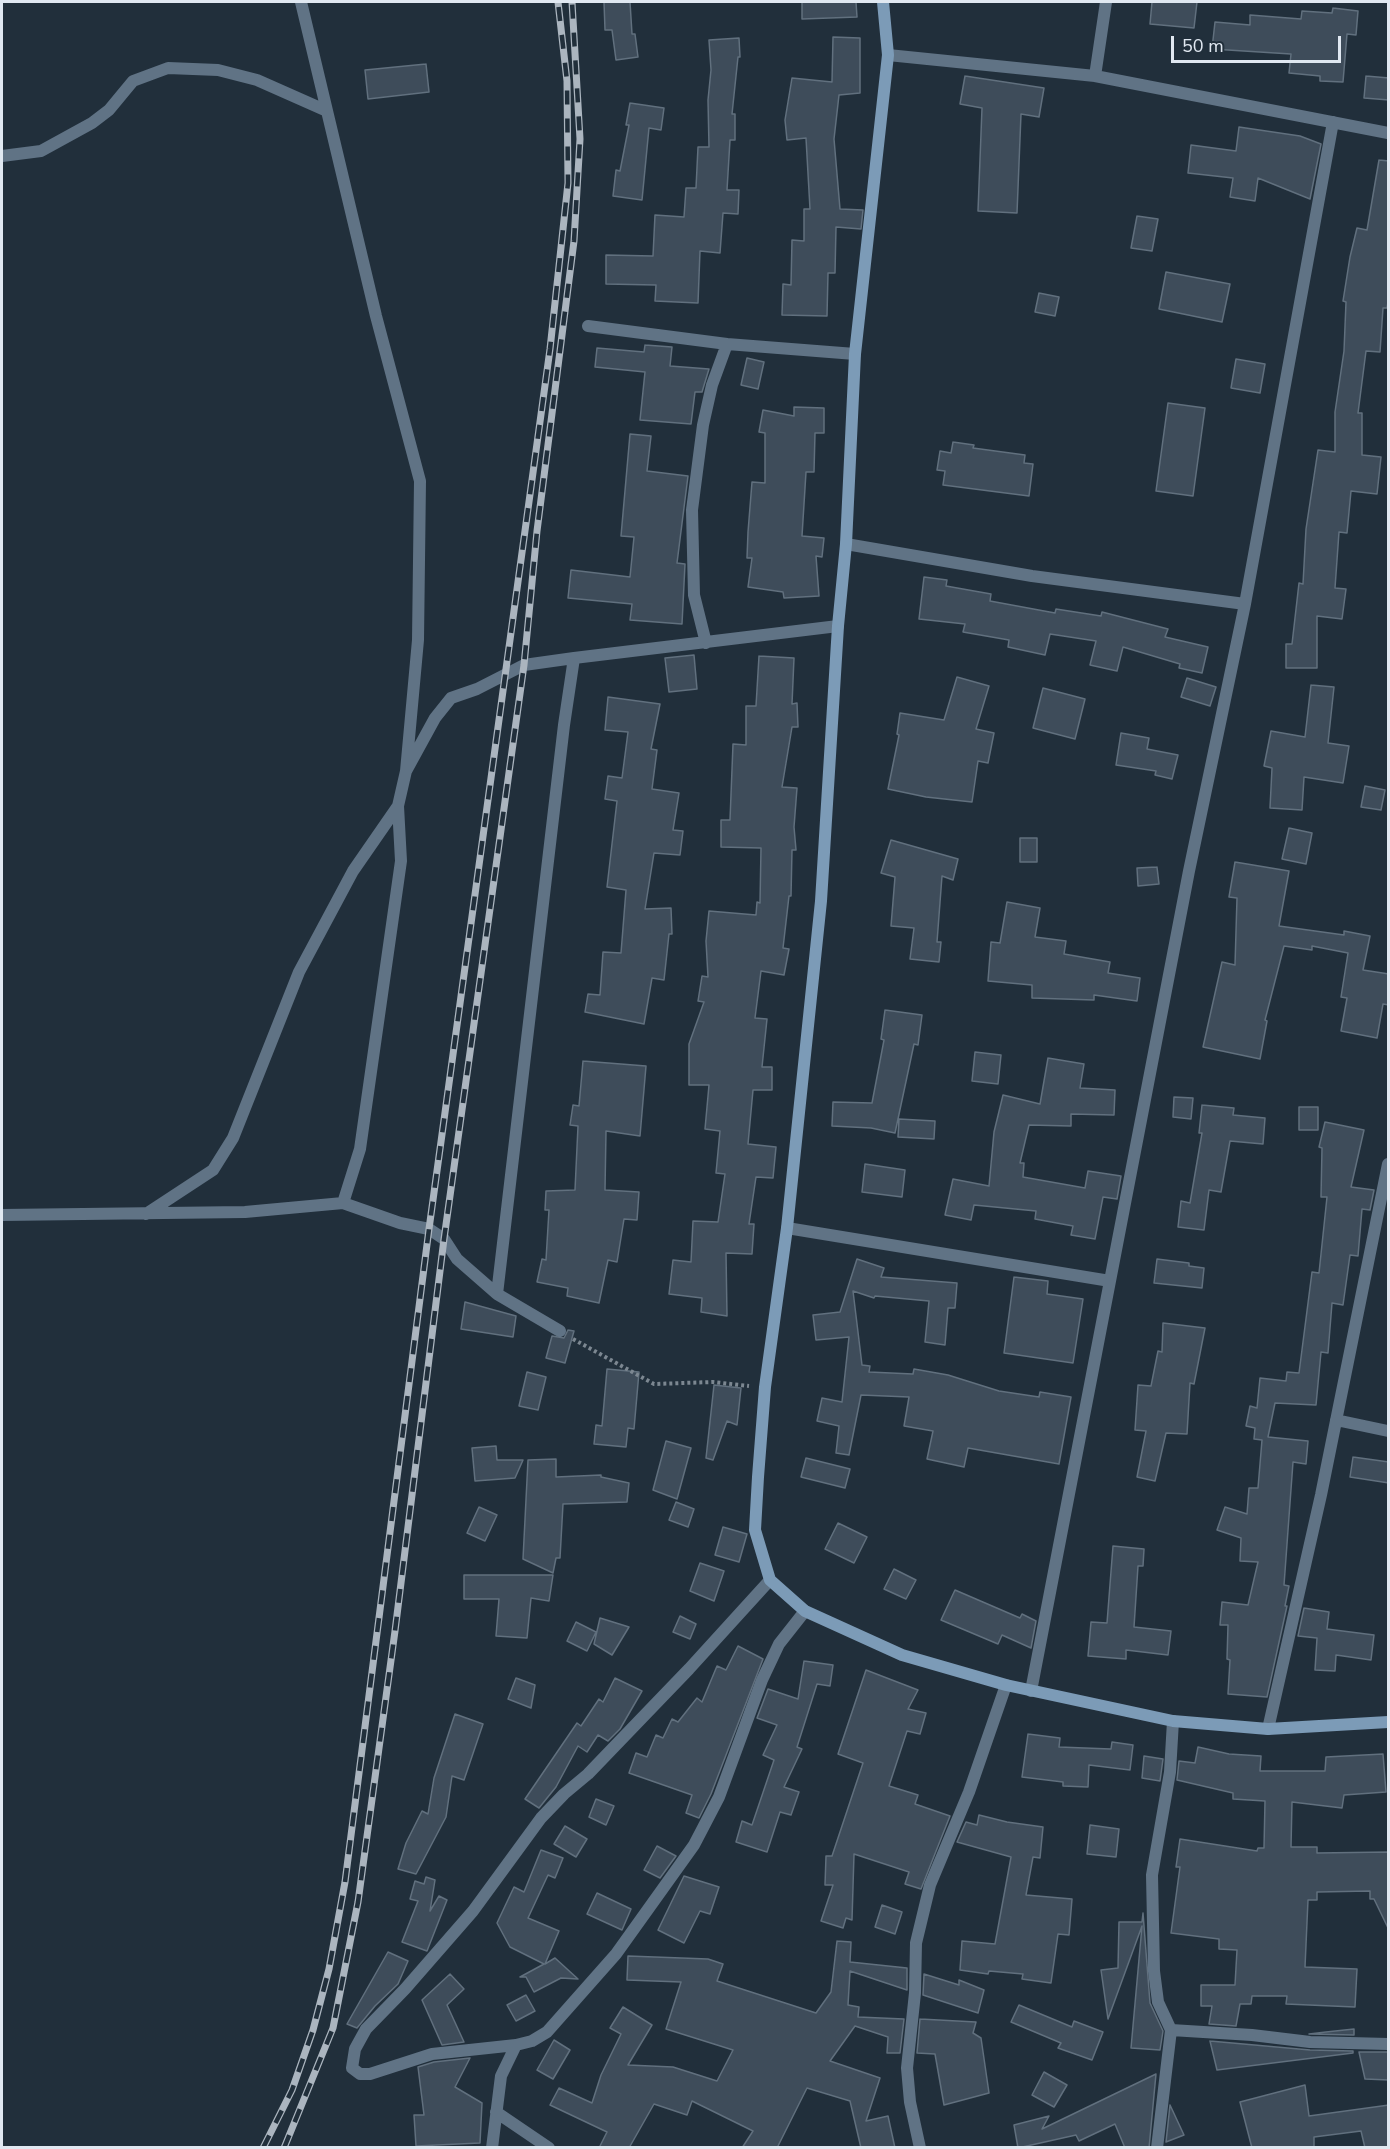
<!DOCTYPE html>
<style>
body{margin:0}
#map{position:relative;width:1390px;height:2149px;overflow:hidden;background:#212f3b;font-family:"Nunito Sans",sans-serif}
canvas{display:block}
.frame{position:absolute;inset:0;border:3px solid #e0e8f1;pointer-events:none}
.scale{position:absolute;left:1171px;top:36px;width:170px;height:27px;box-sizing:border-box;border:3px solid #e0e8f1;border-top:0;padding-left:8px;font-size:18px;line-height:21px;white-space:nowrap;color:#e0e8f1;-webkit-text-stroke:4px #212f3b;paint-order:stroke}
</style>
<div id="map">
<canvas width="1390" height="2149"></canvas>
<div class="frame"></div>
<div class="scale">50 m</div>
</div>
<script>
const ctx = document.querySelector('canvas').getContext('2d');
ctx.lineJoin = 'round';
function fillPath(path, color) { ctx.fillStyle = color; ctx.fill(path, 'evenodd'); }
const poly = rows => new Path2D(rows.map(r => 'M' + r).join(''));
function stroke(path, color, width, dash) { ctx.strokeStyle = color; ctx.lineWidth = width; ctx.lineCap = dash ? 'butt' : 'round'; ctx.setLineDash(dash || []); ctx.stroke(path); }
const building = poly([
 [604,2,630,2,632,34,635,34,638,57,616,60,612,30,605,30,604,2],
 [802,2,856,2,857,17,802,19,802,2],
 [1152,2,1197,2,1194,28,1150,24,1152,2],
 [1333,8,1358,11,1356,35,1347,34,1343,82,1320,81,1320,76,1289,73,1291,54,1212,49,1215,22,1250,25,1250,15,1301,19,1302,11,1332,13,1333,8],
 [833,37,860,38,860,93,839,95,834,139,840,209,863,210,861,229,836,227,835,273,828,273,827,316,782,315,783,284,791,285,792,240,804,241,804,209,810,209,806,138,787,140,785,120,792,78,832,82,833,37],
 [739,38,740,57,738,57,732,114,735,114,735,140,730,140,727,190,739,190,738,214,723,213,720,253,700,251,698,303,655,301,656,285,606,284,606,255,653,256,655,215,684,217,686,188,696,188,698,147,709,147,708,100,711,70,709,40,739,38],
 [426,64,429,92,368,99,365,70,426,64],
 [965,76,1044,88,1039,117,1021,114,1017,213,978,211,982,108,960,104,965,76],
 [1366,76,1389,78,1389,100,1364,98,1366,76],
 [630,103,664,108,661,130,649,128,642,200,613,196,616,170,620,171,629,125,626,125,630,103],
 [1239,127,1300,136,1321,144,1310,199,1258,178,1255,201,1230,197,1233,178,1188,173,1191,145,1236,151,1239,127],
 [1379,160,1389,161,1389,296,1387,308,1383,308,1380,352,1366,351,1358,413,1362,413,1362,455,1381,457,1377,494,1351,491,1347,533,1339,532,1335,588,1346,589,1342,619,1317,616,1317,668,1286,668,1286,644,1292,644,1299,583,1303,584,1306,529,1318,450,1335,452,1335,412,1344,351,1346,302,1343,301,1350,257,1357,228,1367,230,1379,160],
 [1137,216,1158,219,1152,251,1131,248,1137,216],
 [1166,272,1230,284,1222,322,1159,309,1166,272],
 [1039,293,1059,297,1055,316,1035,312,1039,293],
 [645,345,672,347,670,366,709,369,702,392,695,392,691,424,640,420,645,372,595,367,597,348,644,352,645,345],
 [747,358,764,362,758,389,741,385,747,358],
 [1236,359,1265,364,1260,393,1231,388,1236,359],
 [1168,403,1205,408,1193,496,1156,491,1168,403],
 [794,407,824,408,824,433,815,433,814,472,806,472,802,536,824,538,822,557,816,556,819,596,784,598,783,592,748,587,752,558,747,558,748,532,752,482,765,483,765,433,759,432,763,410,794,416,794,407],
 [630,434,651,436,647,471,688,476,677,563,685,564,682,624,630,620,632,604,568,598,571,570,630,577,634,537,621,536,630,434],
 [953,442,974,445,973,448,1025,455,1024,463,1033,464,1029,496,943,485,945,471,937,470,940,451,951,453,953,442],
 [924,577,947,580,946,586,991,594,990,601,1055,613,1056,609,1101,616,1102,612,1168,629,1165,637,1208,647,1202,673,1179,668,1180,664,1123,647,1117,671,1090,665,1096,641,1050,634,1045,655,1008,647,1009,640,963,632,965,624,919,619,924,577],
 [694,655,697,689,669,692,665,658,694,655],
 [759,656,794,658,792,704,797,703,798,727,792,727,782,787,797,788,794,827,796,850,792,850,791,896,789,896,783,948,789,949,784,975,761,971,755,1018,767,1019,762,1067,772,1067,772,1090,753,1090,748,1144,776,1147,773,1178,756,1177,749,1224,754,1224,752,1254,726,1253,727,1316,701,1312,702,1298,669,1294,673,1260,691,1262,693,1221,718,1222,725,1174,716,1173,720,1131,705,1129,709,1085,689,1085,689,1044,704,1002,698,1001,702,976,708,977,706,941,709,911,756,915,757,902,760,903,761,848,721,847,721,820,730,820,733,744,746,745,746,706,756,706,759,656],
 [957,677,989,686,976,729,994,733,988,763,978,761,972,802,926,797,888,789,899,735,897,734,900,713,944,720,957,677],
 [1187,678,1216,687,1210,706,1181,697,1187,678],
 [1311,685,1334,687,1328,743,1349,746,1343,783,1304,777,1302,810,1270,808,1272,768,1264,766,1271,731,1305,737,1311,685],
 [1043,688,1085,699,1075,739,1033,728,1043,688],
 [608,697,660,704,651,749,657,750,652,789,679,793,673,830,683,831,680,855,654,853,645,909,671,908,672,934,669,934,664,980,652,978,644,1024,585,1012,588,994,600,995,603,952,621,953,626,890,607,887,617,801,605,799,608,776,622,778,628,732,605,730,608,697],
 [1121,733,1149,738,1147,749,1178,755,1172,779,1155,775,1156,771,1116,765,1121,733],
 [1365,786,1385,790,1381,810,1361,807,1365,786],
 [1289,828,1312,833,1306,864,1282,859,1289,828],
 [1020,838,1037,838,1037,862,1020,862,1020,838],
 [891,840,958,859,953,880,942,876,937,942,941,942,939,962,910,959,914,928,891,926,895,877,881,873,891,840],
 [1235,862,1289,871,1279,926,1344,935,1344,931,1370,936,1363,970,1389,974,1389,1005,1383,1004,1377,1038,1341,1031,1347,998,1341,997,1348,953,1312,946,1312,950,1284,946,1265,1020,1267,1021,1260,1059,1203,1047,1222,962,1235,965,1237,898,1229,897,1235,862],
 [1157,867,1159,884,1138,886,1137,868,1157,867],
 [1007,902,1040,908,1035,937,1066,941,1064,954,1110,962,1108,973,1140,978,1137,1001,1094,995,1094,1000,1032,998,1032,985,988,981,991,942,1000,943,1007,902],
 [885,1010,922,1015,918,1045,914,1044,895,1133,871,1128,832,1126,833,1102,872,1103,884,1040,881,1039,885,1010],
 [975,1052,1001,1055,998,1084,972,1081,975,1052],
 [1048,1058,1084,1064,1080,1088,1115,1090,1114,1115,1071,1114,1071,1126,1029,1125,1020,1163,1024,1163,1023,1177,1085,1188,1088,1171,1121,1176,1117,1199,1103,1197,1095,1239,1071,1235,1073,1226,1035,1219,1036,1211,974,1205,971,1220,945,1215,953,1179,989,1186,994,1132,1003,1095,1040,1104,1048,1058],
 [583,1061,646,1066,640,1136,606,1131,605,1190,639,1192,637,1220,624,1219,617,1262,608,1260,599,1303,567,1296,568,1288,537,1282,542,1259,546,1260,549,1210,545,1210,546,1191,575,1190,578,1126,570,1125,573,1105,579,1106,583,1061],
 [1174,1097,1193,1098,1191,1119,1173,1117,1174,1097],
 [1202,1105,1234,1108,1233,1115,1265,1118,1263,1144,1230,1141,1221,1192,1209,1190,1204,1230,1178,1227,1181,1201,1190,1203,1202,1133,1199,1133,1202,1105],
 [1299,1107,1318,1107,1318,1130,1299,1130,1299,1107],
 [899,1119,935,1121,934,1139,898,1137,899,1119],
 [1325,1122,1364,1130,1351,1187,1374,1190,1370,1210,1362,1209,1358,1256,1350,1255,1343,1305,1332,1303,1328,1353,1321,1352,1316,1405,1275,1403,1268,1437,1308,1441,1306,1464,1293,1462,1284,1585,1289,1586,1285,1606,1287,1606,1267,1697,1228,1694,1230,1660,1227,1659,1228,1625,1220,1625,1222,1602,1248,1605,1258,1562,1240,1561,1241,1538,1217,1530,1225,1507,1247,1514,1249,1488,1258,1488,1262,1440,1254,1439,1255,1428,1246,1426,1250,1406,1257,1408,1260,1378,1286,1381,1287,1372,1299,1373,1312,1272,1319,1273,1327,1197,1321,1197,1322,1148,1319,1147,1325,1122],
 [865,1164,905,1170,902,1197,862,1192,865,1164],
 [857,1259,884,1268,881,1277,957,1283,955,1308,948,1308,945,1345,925,1342,929,1301,875,1296,874,1298,853,1291,862,1365,870,1366,869,1372,913,1374,914,1369,948,1375,999,1391,1039,1397,1040,1392,1071,1397,1059,1464,968,1448,964,1467,927,1459,933,1431,904,1426,909,1397,861,1395,849,1455,836,1453,839,1426,817,1421,822,1398,842,1402,849,1337,816,1340,813,1315,840,1312,857,1259],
 [1157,1259,1189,1263,1189,1266,1204,1268,1202,1288,1154,1283,1157,1259],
 [1014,1277,1048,1281,1047,1294,1083,1299,1073,1363,1004,1353,1014,1277],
 [465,1302,516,1316,513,1337,461,1329,465,1302],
 [1163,1323,1205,1328,1194,1384,1190,1383,1187,1434,1166,1433,1155,1481,1137,1477,1146,1431,1135,1430,1138,1385,1151,1386,1158,1351,1162,1352,1163,1323],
 [568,1330,574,1331,565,1363,546,1358,552,1336,564,1338,568,1330],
 [607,1369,639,1372,634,1429,628,1428,626,1447,594,1444,596,1425,602,1426,607,1369],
 [527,1372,546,1377,538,1410,519,1406,527,1372],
 [714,1385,741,1388,737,1425,727,1421,713,1460,706,1458,714,1385],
 [666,1441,691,1448,677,1499,653,1490,666,1441],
 [496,1446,497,1460,523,1460,515,1478,475,1481,472,1448,496,1446],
 [1353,1457,1389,1462,1389,1483,1350,1477,1353,1457],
 [806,1458,850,1469,845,1488,801,1477,806,1458],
 [556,1459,556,1477,601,1475,601,1477,629,1483,627,1502,563,1504,560,1558,556,1558,553,1573,523,1559,528,1460,556,1459],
 [676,1502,694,1509,688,1527,669,1520,676,1502],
 [479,1507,497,1515,485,1541,467,1533,479,1507],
 [838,1523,867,1537,854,1563,825,1549,838,1523],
 [723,1527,747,1534,739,1562,715,1555,723,1527],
 [1113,1546,1144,1549,1143,1566,1138,1566,1134,1627,1171,1631,1168,1655,1126,1650,1126,1659,1088,1656,1091,1622,1107,1623,1113,1546],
 [700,1563,724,1571,714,1601,690,1591,700,1563],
 [894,1569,916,1580,906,1599,884,1589,894,1569],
 [464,1575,553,1575,549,1601,531,1598,527,1638,496,1636,499,1599,464,1599,464,1575],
 [955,1590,1020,1618,1022,1614,1036,1621,1031,1648,1002,1635,998,1644,941,1620,955,1590],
 [1304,1608,1329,1612,1327,1629,1374,1635,1371,1660,1336,1655,1335,1671,1315,1670,1317,1638,1298,1636,1304,1608],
 [680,1616,696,1624,690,1639,673,1632,680,1616],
 [600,1618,629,1627,612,1655,594,1644,600,1618],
 [576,1622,596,1632,587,1651,567,1641,576,1622],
 [738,1646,763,1659,711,1794,699,1818,686,1813,692,1795,629,1773,636,1753,647,1757,656,1735,663,1738,672,1719,678,1722,697,1698,702,1702,717,1666,726,1670,738,1646],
 [804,1661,833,1665,830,1686,817,1684,797,1747,802,1749,784,1787,799,1792,791,1815,780,1812,767,1852,736,1842,742,1821,752,1825,774,1760,763,1755,777,1725,757,1718,768,1689,798,1699,804,1661],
 [866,1670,918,1690,908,1709,926,1713,920,1734,907,1731,889,1786,918,1795,915,1804,950,1816,921,1889,905,1884,909,1872,854,1854,852,1920,846,1918,843,1928,821,1921,833,1885,825,1885,826,1856,832,1856,863,1763,838,1754,866,1670],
 [516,1678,535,1685,531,1708,508,1699,516,1678],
 [615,1678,642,1691,620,1729,608,1741,598,1735,587,1752,578,1746,556,1787,539,1808,525,1799,577,1723,581,1726,599,1699,603,1702,615,1678],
 [455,1714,483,1724,464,1780,452,1776,446,1817,416,1874,398,1869,406,1843,422,1811,428,1814,434,1778,455,1714],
 [1028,1734,1060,1738,1059,1747,1111,1749,1112,1742,1133,1745,1130,1770,1089,1765,1088,1787,1063,1786,1063,1782,1022,1777,1028,1734],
 [1198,1747,1229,1754,1261,1756,1260,1771,1325,1771,1326,1757,1383,1754,1386,1792,1344,1795,1342,1808,1292,1802,1291,1847,1317,1847,1317,1853,1389,1852,1389,1930,1374,1899,1370,1899,1370,1891,1317,1892,1317,1900,1308,1900,1305,1967,1357,1969,1355,2007,1286,2004,1287,1996,1252,1996,1251,2004,1240,2004,1236,2026,1209,2024,1212,2006,1201,2006,1201,1985,1235,1985,1237,1950,1219,1949,1219,1939,1171,1933,1180,1867,1176,1867,1180,1839,1257,1851,1258,1848,1264,1848,1265,1801,1233,1799,1233,1793,1177,1780,1179,1761,1195,1763,1198,1747],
 [1144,1756,1163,1759,1160,1781,1142,1778,1144,1756],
 [596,1799,614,1806,606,1825,589,1817,596,1799],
 [979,1815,1007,1822,1043,1827,1040,1858,1033,1857,1026,1895,1072,1899,1069,1935,1058,1934,1051,1983,1022,1979,1023,1974,989,1971,988,1974,960,1970,962,1941,995,1944,1011,1857,957,1842,966,1822,977,1825,979,1815],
 [1090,1825,1119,1829,1116,1857,1087,1854,1090,1825],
 [565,1826,587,1839,576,1857,554,1844,565,1826],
 [657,1846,676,1856,660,1878,644,1870,657,1846],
 [541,1850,563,1858,555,1878,548,1875,528,1918,559,1931,545,1964,555,1958,578,1979,561,1978,534,1992,526,1977,520,1977,544,1964,510,1947,497,1923,514,1887,524,1892,541,1850],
 [684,1876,719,1887,710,1914,700,1911,684,1943,658,1930,684,1876],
 [426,1877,435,1880,430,1911,439,1896,447,1900,427,1951,402,1942,418,1901,410,1899,415,1881,424,1884,426,1877],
 [597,1893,631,1909,622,1930,587,1914,597,1893],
 [882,1905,902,1912,895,1934,875,1927,882,1905],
 [1143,1913,1150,2003,1163,2031,1160,2050,1131,2048,1142,1926,1108,2019,1101,1970,1118,1968,1119,1922,1142,1922,1143,1913],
 [837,1941,851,1942,850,1962,907,1968,907,1990,850,1971,848,2005,859,2007,858,2017,904,2019,900,2053,887,2053,888,2037,855,2026,830,2061,880,2078,866,2121,888,2116,895,2148,861,2148,850,2101,807,2088,777,2148,742,2148,753,2131,692,2101,687,2115,654,2104,629,2148,599,2148,607,2132,550,2105,559,2088,592,2103,601,2075,621,2034,610,2028,623,2007,652,2025,628,2065,673,2067,717,2081,733,2050,666,2029,681,1982,627,1980,628,1956,708,1959,723,1964,717,1981,816,2013,831,1992,837,1941],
 [388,1952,408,1961,398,1984,375,2006,357,2028,347,2024,388,1952],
 [450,1974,464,1989,447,2005,464,2042,442,2045,422,2000,450,1974],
 [924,1974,959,1985,959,1980,984,1990,978,2013,923,1995,924,1974],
 [526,1995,535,2011,516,2021,507,2005,526,1995],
 [1019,2005,1072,2027,1074,2021,1103,2032,1092,2060,1058,2048,1061,2043,1011,2022,1019,2005],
 [920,2019,976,2022,973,2033,981,2038,989,2093,944,2105,935,2054,917,2053,920,2019],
 [1354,2029,1354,2035,1309,2034,1326,2032,1354,2029],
 [554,2040,570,2050,553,2079,537,2070,554,2040],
 [1210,2041,1310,2050,1353,2051,1353,2053,1217,2070,1210,2041],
 [1359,2052,1389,2052,1389,2080,1365,2079,1359,2052],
 [470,2058,455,2087,482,2103,480,2143,416,2146,414,2115,424,2115,418,2067,434,2062,470,2058],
 [1044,2072,1067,2085,1054,2107,1032,2095,1044,2072],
 [1156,2074,1149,2148,1125,2148,1115,2124,1079,2141,1076,2135,1018,2148,1014,2125,1049,2116,1042,2129,1156,2074],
 [1305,2085,1309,2116,1389,2105,1389,2148,1365,2148,1361,2131,1314,2137,1314,2148,1252,2148,1240,2102,1305,2085],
 [1170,2105,1184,2135,1166,2142,1170,2105]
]);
const path = poly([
 [573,1339,654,1384,713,1382,749,1386]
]);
const street = poly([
 [301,2,376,316,420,481,418,640,406,771],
 [888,55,1095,76,1388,133],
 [1095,76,1106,2],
 [2,156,41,151,92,123,109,110,133,81,168,68,218,70,257,80,327,111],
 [588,326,727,344],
 [846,544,1032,576,1245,604,1189,871,1031,1691],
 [1245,604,1333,122],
 [706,643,694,595,692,510,703,425,712,385,727,344,855,354],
 [343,1203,360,1149,401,861,398,806,406,771,435,718,451,698,477,689,524,665,574,658],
 [146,1214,213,1170,233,1138,299,972,353,871,398,806],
 [2,1215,245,1212,343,1203,400,1223,429,1229,444,1239,457,1259,497,1294],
 [787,1228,1110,1281],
 [560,1331,497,1294,564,725,574,658,838,626],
 [1336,1420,1388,1431],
 [1268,1729,1321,1495,1388,1164],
 [1171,2030,1252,2035,1310,2042,1388,2044],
 [516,2045,432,2054,370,2074,360,2074,352,2068,355,2049,366,2029,405,1989,473,1911,541,1818,564,1794,588,1774,689,1669,770,1580],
 [496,2112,549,2148],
 [492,2148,501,2076,516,2045,532,2041,547,2032,616,1954,694,1845,719,1797,762,1680,779,1644,805,1611],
 [920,2148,910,2102,907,2068,915,1993,916,1943,930,1885,969,1792,1006,1685],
 [1157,2148,1171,2030,1158,2002,1154,1971,1152,1875,1170,1772,1173,1721]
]);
const secondary = poly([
 [883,2,888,55,855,354,846,544,838,626,821,901,787,1228,765,1387,758,1477,755,1530,770,1580,805,1611,902,1655,1006,1685,1173,1721,1268,1729,1388,1722]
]);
const rail = poly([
 [263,2148,292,2090,313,2030,329,1969,345,1882,429,1229,550,349,568,183,567,81,558,2],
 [284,2148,333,2028,358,1902,395,1631,444,1239,524,665,537,531,574,241,580,139,572,2]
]);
fillPath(building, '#3e4c5a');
stroke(building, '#61707e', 1.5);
stroke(path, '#7c8791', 4, [3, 3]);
stroke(street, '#607385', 12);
stroke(secondary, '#7c9bb7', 12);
stroke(rail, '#abb5bf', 7);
stroke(rail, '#212f3b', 4.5, [14]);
</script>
